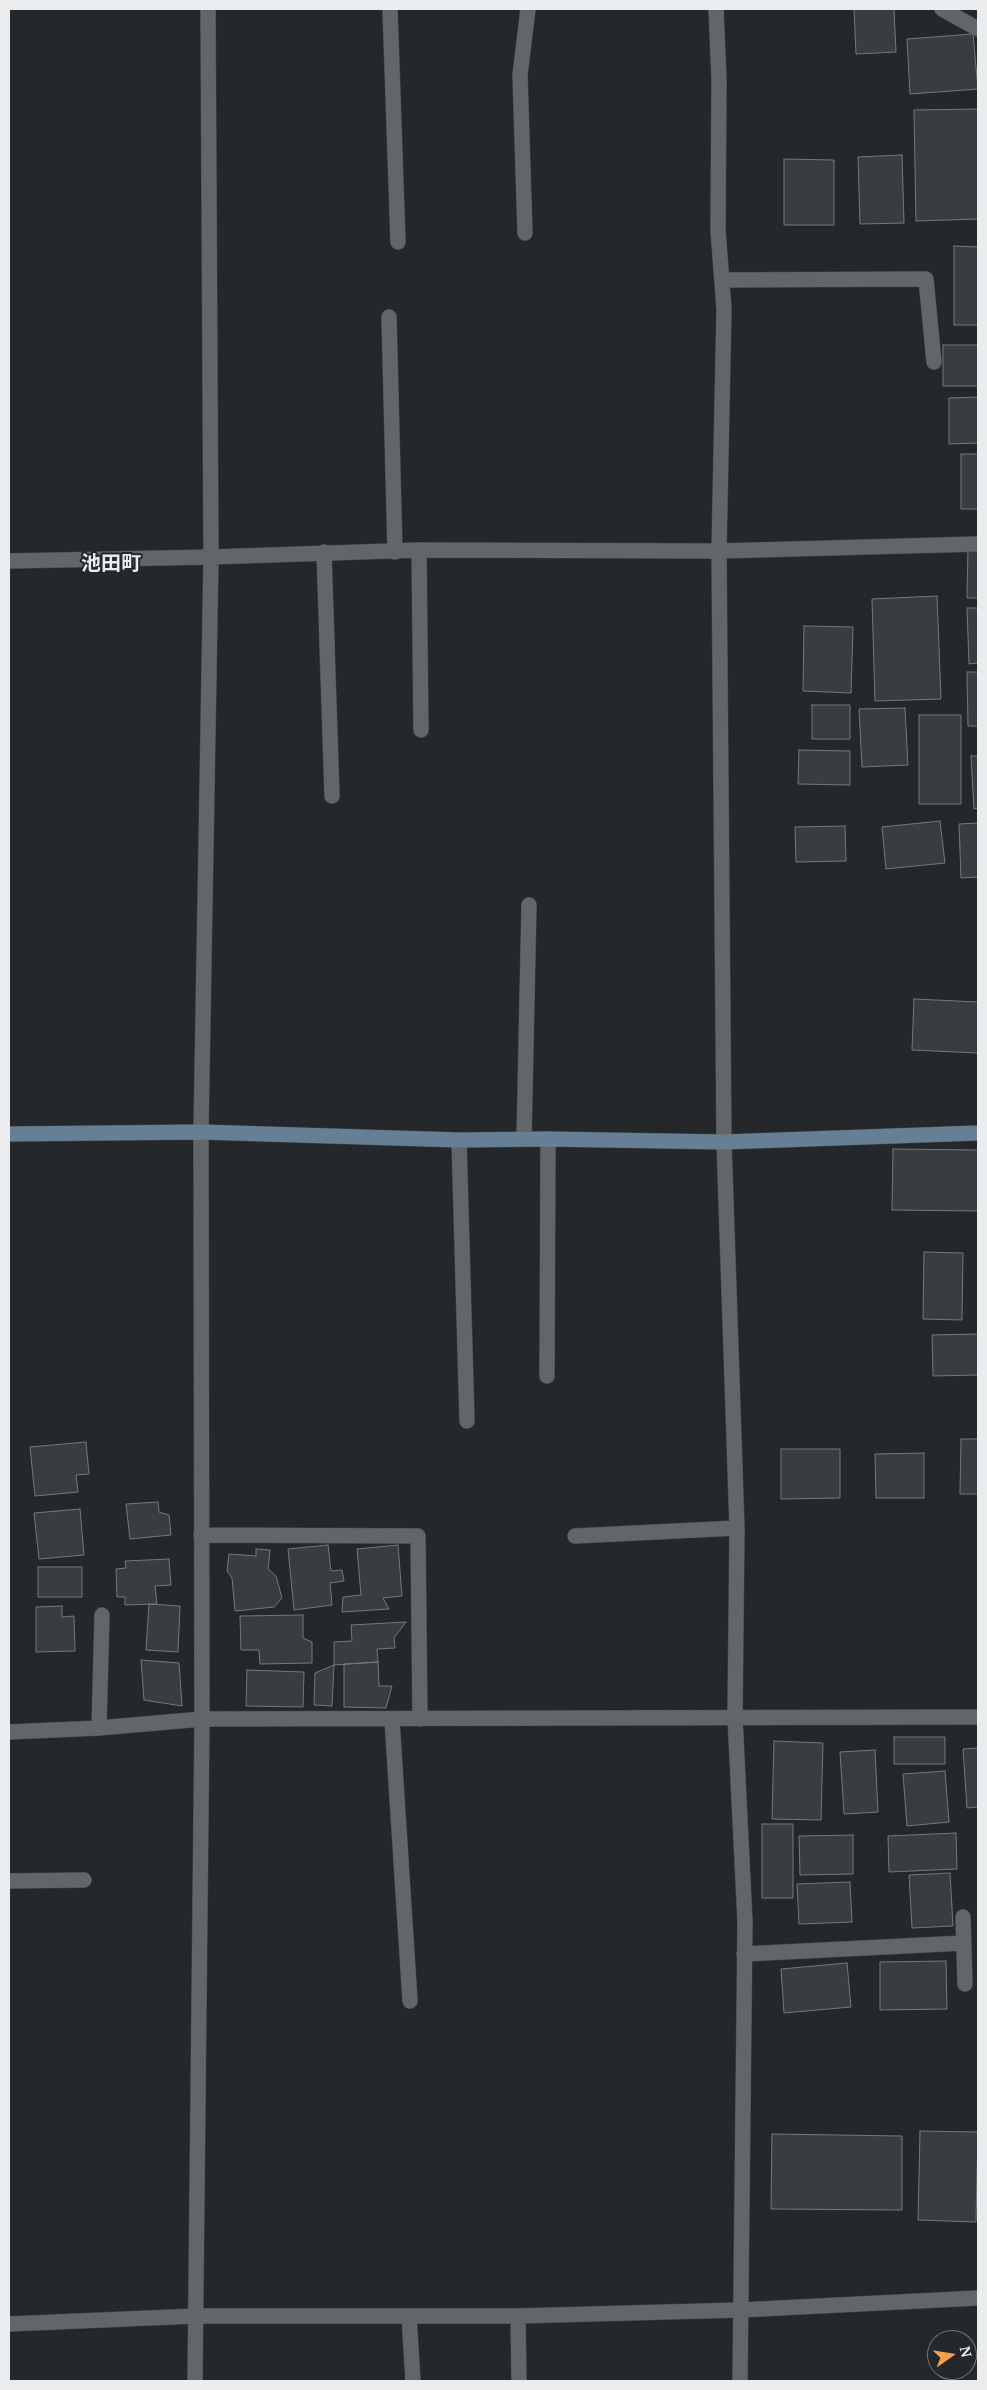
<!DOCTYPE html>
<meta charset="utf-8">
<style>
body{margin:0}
#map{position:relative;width:987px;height:2390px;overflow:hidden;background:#24282b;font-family:"Noto Serif",serif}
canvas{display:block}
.frame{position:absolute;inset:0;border:10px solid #eaecee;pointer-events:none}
.north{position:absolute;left:927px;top:2330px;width:50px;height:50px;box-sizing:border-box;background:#24282b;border:1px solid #737679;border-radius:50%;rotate:77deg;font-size:14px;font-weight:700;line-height:20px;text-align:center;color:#eaecee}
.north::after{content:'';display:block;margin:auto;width:18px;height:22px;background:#f8a04b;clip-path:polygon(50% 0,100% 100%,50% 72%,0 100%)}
</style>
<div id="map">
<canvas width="987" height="2390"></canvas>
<div class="frame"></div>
<div class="north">N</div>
</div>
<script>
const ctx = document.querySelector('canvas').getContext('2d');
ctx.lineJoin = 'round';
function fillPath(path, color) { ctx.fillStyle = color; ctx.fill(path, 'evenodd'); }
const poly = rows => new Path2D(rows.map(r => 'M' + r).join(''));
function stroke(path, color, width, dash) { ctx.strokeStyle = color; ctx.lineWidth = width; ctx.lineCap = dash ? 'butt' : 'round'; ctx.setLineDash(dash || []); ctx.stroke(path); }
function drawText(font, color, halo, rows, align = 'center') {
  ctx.font = font + ' "Noto Serif","Noto Sans JP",serif'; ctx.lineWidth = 4; ctx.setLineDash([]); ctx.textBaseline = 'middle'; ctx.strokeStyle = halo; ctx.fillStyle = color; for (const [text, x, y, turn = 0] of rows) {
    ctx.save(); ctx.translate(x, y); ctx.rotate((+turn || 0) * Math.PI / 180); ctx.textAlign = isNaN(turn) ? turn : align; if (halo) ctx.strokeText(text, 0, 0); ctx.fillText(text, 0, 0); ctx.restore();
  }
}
const building = poly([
 [854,9,894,9,896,52,856,54,854,9],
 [973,34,978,89,910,94,907,39,973,34],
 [978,109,978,219,916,221,914,110,978,109],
 [902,155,904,223,860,224,858,157,902,155],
 [784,159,834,160,834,225,784,225,784,159],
 [954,246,978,247,978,325,954,325,954,246],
 [943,345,978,345,978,386,943,386,943,345],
 [978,397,978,443,949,444,949,398,978,397],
 [961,454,978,454,978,509,961,509,961,454],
 [968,547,978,547,978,598,967,598,968,547],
 [937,596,941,699,875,701,872,599,937,596],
 [967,608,978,608,978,663,969,664,967,608],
 [804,626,853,627,851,693,803,691,804,626],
 [967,672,978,672,978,726,968,726,967,672],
 [812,705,850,705,850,739,812,739,812,705],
 [905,708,908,765,862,767,859,709,905,708],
 [919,715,961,715,961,804,919,804,919,715],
 [799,750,850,751,850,785,798,784,799,750],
 [971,756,978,756,978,808,974,809,971,756],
 [940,821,945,863,886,869,882,827,940,821],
 [978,823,978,877,961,878,959,824,978,823],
 [845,826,846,861,796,862,795,827,845,826],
 [914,999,978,1002,978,1053,912,1050,914,999],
 [893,1149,978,1150,978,1211,892,1210,893,1149],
 [924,1252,963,1253,962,1320,923,1319,924,1252],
 [978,1334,978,1375,933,1376,932,1335,978,1334],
 [961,1439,978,1439,978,1494,960,1494,961,1439],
 [86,1442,89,1474,76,1475,78,1492,35,1496,30,1447,86,1442],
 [781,1449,840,1449,840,1498,781,1499,781,1449],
 [924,1453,924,1498,876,1498,875,1454,924,1453],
 [158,1502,159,1512,169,1515,171,1535,130,1539,126,1504,158,1502],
 [80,1509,84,1555,39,1559,34,1513,80,1509],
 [328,1545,331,1571,342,1570,344,1581,330,1583,332,1605,294,1610,288,1549,328,1545],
 [398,1545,402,1596,383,1598,389,1609,342,1612,343,1597,361,1595,357,1549,398,1545],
 [256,1549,270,1550,268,1569,276,1576,282,1598,274,1607,235,1611,232,1578,227,1571,229,1554,256,1556,256,1549],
 [169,1559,171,1585,155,1586,157,1604,125,1605,125,1597,117,1597,116,1569,126,1568,125,1561,169,1559],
 [38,1567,82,1567,82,1597,38,1597,38,1567],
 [149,1604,180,1606,178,1652,146,1650,149,1604],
 [62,1606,62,1617,74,1616,75,1651,36,1652,36,1607,62,1606],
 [303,1615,303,1638,312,1642,312,1663,260,1664,259,1650,241,1650,240,1616,303,1615],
 [406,1622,394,1638,395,1648,377,1649,378,1662,334,1665,334,1642,352,1641,351,1625,406,1622],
 [141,1660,179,1663,182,1706,144,1700,141,1660],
 [378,1662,379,1686,392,1686,386,1708,344,1707,344,1664,378,1662],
 [334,1665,332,1706,314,1705,315,1673,334,1665],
 [247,1670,304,1672,303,1707,246,1706,247,1670],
 [894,1737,945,1737,945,1764,894,1764,894,1737],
 [774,1741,823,1743,821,1820,772,1819,774,1741],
 [978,1748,978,1807,967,1808,963,1749,978,1748],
 [875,1750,878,1812,844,1814,840,1752,875,1750],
 [945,1771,949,1822,907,1826,903,1774,945,1771],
 [762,1824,793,1824,793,1898,762,1898,762,1824],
 [956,1833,957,1869,889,1872,888,1836,956,1833],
 [853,1835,853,1874,800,1875,799,1836,853,1835],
 [950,1873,953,1926,912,1928,909,1875,950,1873],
 [850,1882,852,1922,799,1924,797,1884,850,1882],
 [946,1961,947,2009,880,2010,880,1962,946,1961],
 [847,1963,851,2007,784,2013,781,1969,847,1963],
 [920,2131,978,2132,976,2222,918,2220,920,2131],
 [772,2134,902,2136,902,2210,771,2209,772,2134]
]);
const street = poly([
 [390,9,398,242],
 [716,9,719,79,718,230,724,309,719,551,724,1142,737,1528,735,1717,745,1922,740,2381],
 [942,9,978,29],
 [525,233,520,75,528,9],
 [722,280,926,279,934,362],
 [389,317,395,552],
 [419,550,421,730],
 [324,552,332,796],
 [9,561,211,557,419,550,719,551,978,544],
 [524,1139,529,905],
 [459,1140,467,1421],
 [547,1376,548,1139],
 [201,1535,418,1536,420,1719],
 [575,1536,737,1528],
 [392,1720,410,2001],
 [99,1728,102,1615],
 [9,1732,99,1728,202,1719,978,1717],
 [9,1881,84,1880],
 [963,1917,965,1984],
 [744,1954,964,1943],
 [409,2316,413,2381],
 [518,2316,519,2381],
 [9,2324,196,2316,518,2316,740,2310,978,2298],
 [195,2381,202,1719,201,1132,211,557,208,9]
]);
const secondary = poly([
 [9,1134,201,1132,459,1140,548,1139,724,1142,978,1133]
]);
const quarterNames = [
 ["池田町",111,564]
];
fillPath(building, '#393d41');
stroke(building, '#74797d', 1);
stroke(street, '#434648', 16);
stroke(secondary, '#434648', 16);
stroke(street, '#62666a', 15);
stroke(secondary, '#667f94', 15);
drawText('bold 20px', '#eaecee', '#24282b', quarterNames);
</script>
